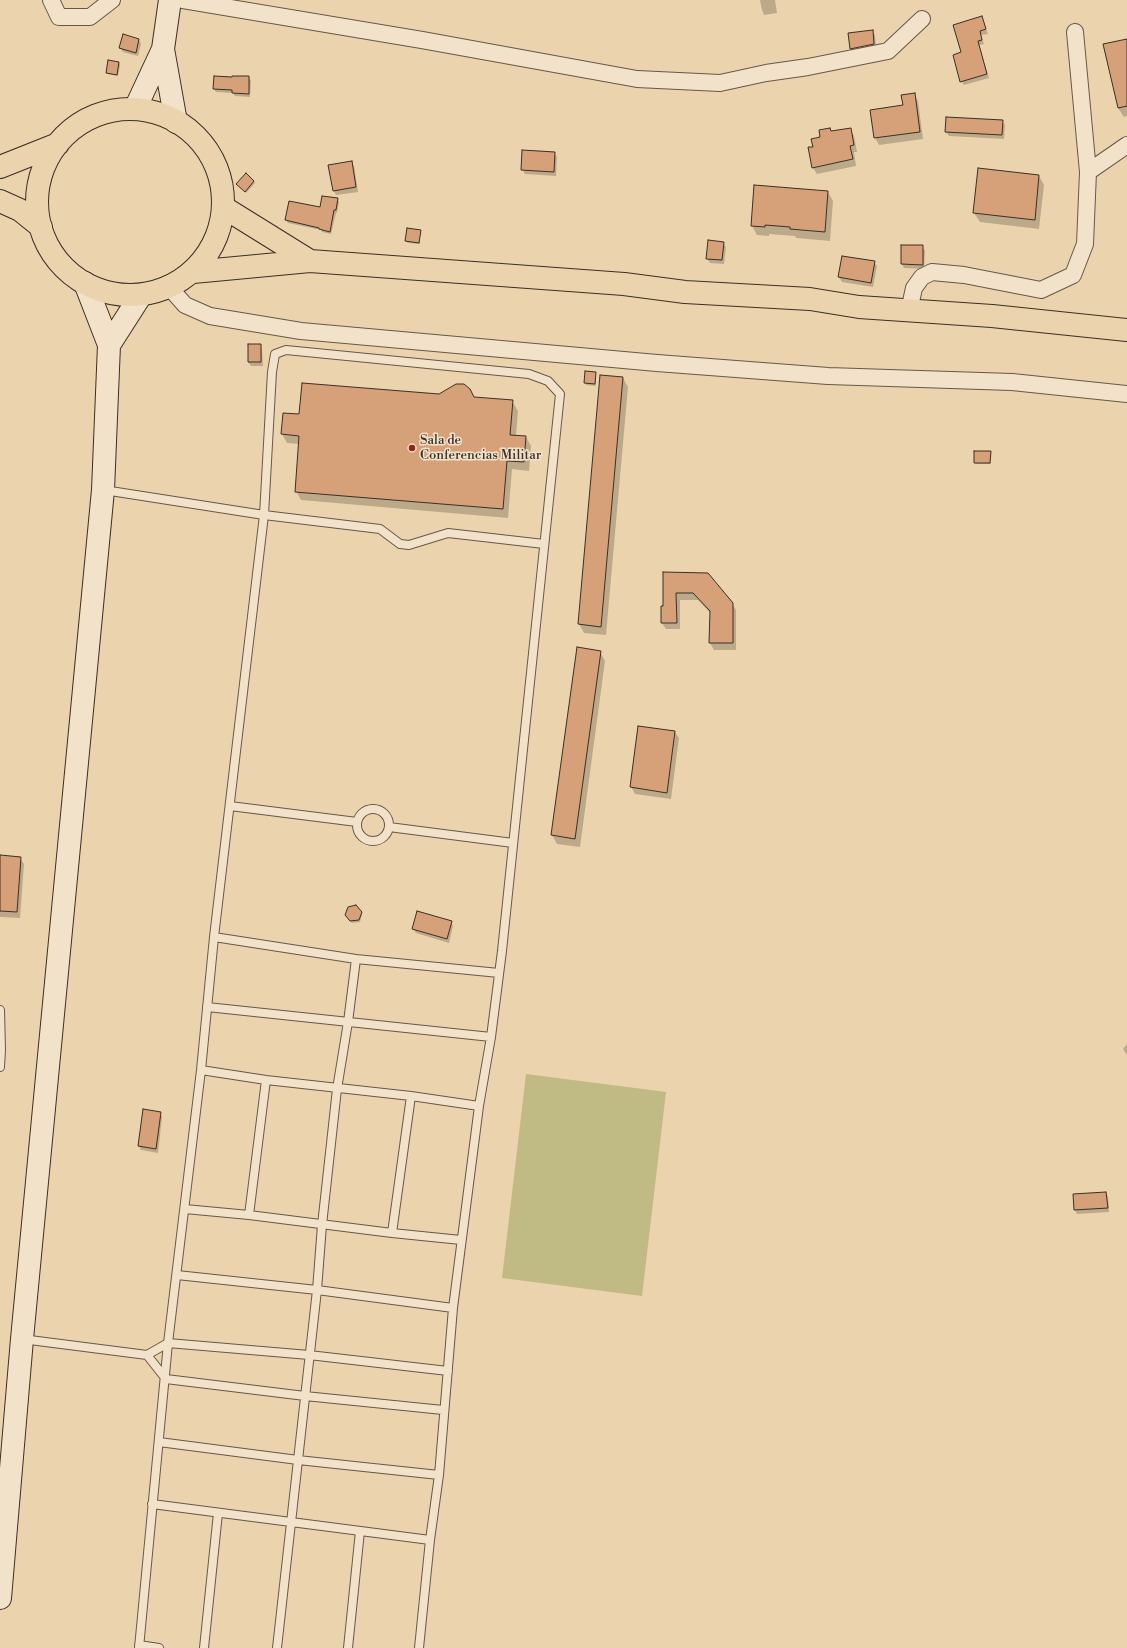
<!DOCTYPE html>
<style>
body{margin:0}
canvas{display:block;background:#ebd3ad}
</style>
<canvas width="1127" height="1648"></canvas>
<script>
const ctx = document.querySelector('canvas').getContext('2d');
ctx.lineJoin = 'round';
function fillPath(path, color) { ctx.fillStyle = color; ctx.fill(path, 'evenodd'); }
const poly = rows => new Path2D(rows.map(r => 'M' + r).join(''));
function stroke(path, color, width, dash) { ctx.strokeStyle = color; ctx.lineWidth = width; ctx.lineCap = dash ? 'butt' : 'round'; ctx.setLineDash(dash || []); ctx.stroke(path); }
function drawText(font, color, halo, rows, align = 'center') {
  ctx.font = font + ' "Libre Bodoni",serif'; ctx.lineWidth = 3; ctx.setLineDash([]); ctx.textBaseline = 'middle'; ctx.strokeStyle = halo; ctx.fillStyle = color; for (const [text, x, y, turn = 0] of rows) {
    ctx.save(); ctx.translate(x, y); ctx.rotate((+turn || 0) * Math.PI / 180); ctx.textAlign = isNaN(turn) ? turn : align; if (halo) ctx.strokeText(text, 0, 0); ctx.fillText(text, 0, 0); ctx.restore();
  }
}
const green = poly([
 [526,1074,666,1092,642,1296,502,1278]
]);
const shadow = poly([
 [760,0,775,0,777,13,764,15,762,10],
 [982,17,988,34,981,35,984,44,979,45,989,78,964,85,961,81,962,53],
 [872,31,875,35,876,48,853,53,851,49],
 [139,40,141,44,138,56,123,52,120,48],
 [1127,40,1127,116,1124,117,1118,108],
 [119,63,120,65,118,76,108,74,107,73],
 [249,77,251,81,250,97,235,96,233,93,216,92,214,89],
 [914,94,918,101,923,139,879,145,875,138,871,111,904,106],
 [1002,121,1005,125,1004,139,949,136,946,132],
 [830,129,832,132,850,129,854,136,857,152,854,152,856,166,817,174,813,168,814,147],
 [554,153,557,157,556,176,525,174,522,169],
 [351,162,354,166,358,192,336,195,334,191],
 [979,170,1039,176,1044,185,1039,229,980,222,974,213],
 [254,181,255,183,246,193,237,184],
 [828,192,833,201,830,241,796,238,795,236,769,234,769,236,757,235,752,226],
 [337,199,339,202,337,213,336,213,331,234,322,232,321,230,288,223,286,220,321,208],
 [420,231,420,244,408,243,406,241],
 [723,242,726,247,724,264,710,263,707,258],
 [922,246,925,251,924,269,904,268,902,264],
 [843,257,874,262,877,266,873,287,842,282,839,277],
 [249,345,260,345,262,350,263,366,251,366,248,362],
 [586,372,595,373,596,386,586,385],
 [601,376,623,378,628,387,606,635,584,633,579,624],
 [440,395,512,401,518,411,516,436,526,437,531,446,529,471,512,469,508,518,301,500,296,491,300,444,287,443,282,434,284,414,300,416],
 [990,452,991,464,976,464,975,462],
 [664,573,732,603,736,610,736,650,714,650,710,643,711,614,698,600,680,600,680,629,666,629,662,623,664,607],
 [600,652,605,661,580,847,557,844,552,835],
 [639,727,675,732,679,738,671,799,635,794,631,787],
 [0,856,20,858,24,864,20,918,0,917],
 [361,912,362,914,360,922,352,923,347,917],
 [451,922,453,926,449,943,416,933,413,929],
 [1127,1044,1127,1055,1123,1049],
 [144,1110,160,1113,162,1117,158,1153,141,1150,139,1146],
 [1106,1193,1108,1197,1109,1212,1077,1214,1075,1210]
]);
const building = poly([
 [982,16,986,29,980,31,982,40,978,41,987,74,960,82,953,55,961,52,953,25,982,16],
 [873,30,874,44,850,49,848,33,873,30],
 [123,34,139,39,136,53,119,48,123,34],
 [1127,39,1127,106,1118,108,1103,44,1127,39],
 [108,60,119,62,117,75,106,73,108,60],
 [214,76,232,77,232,76,249,76,249,94,232,93,232,90,213,89,214,76],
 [915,93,920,132,874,138,870,110,903,105,901,95,915,93],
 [946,117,1003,120,1002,135,945,132,946,117],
 [830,128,831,131,851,128,854,145,850,146,853,159,812,168,808,147,813,147,811,139,820,137,819,130,830,128],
 [522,150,555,152,554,172,521,170,522,150],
 [352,161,356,187,333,191,328,165,352,161],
 [978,168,1039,175,1035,220,973,213,978,168],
 [246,173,254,181,245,192,236,184,246,173],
 [754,185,828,191,825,232,790,229,790,227,765,225,765,227,751,226,754,185],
 [322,196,338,198,336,210,334,210,330,232,319,229,319,228,285,220,289,201,320,207,322,196],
 [407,228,421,230,419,243,405,241,407,228],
 [708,240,724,242,722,260,706,259,708,240],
 [901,245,923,245,923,265,901,264,901,245],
 [842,256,875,261,871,283,838,277,842,256],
 [248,344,261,344,261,362,248,362,248,344],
 [585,371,596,372,595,384,584,383,585,371],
 [600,375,623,377,601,627,578,624,600,375],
 [302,383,439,394,456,384,464,384,470,389,474,397,513,400,510,435,526,436,524,462,507,461,503,509,295,492,299,436,281,434,283,413,299,414,302,383],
 [974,451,991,451,990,463,974,463,974,451],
 [663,572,708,573,733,603,733,643,709,643,710,611,693,593,676,593,677,623,661,623,661,606,663,606,663,572],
 [577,647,601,651,575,839,551,835,577,647],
 [638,726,675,731,667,793,630,787,638,726],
 [0,855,21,857,17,912,0,911,0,855],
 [356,905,362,912,359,920,350,921,345,915,348,907,356,905],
 [417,911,452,921,447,939,412,929,417,911],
 [143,1109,161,1112,156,1149,138,1146,143,1109],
 [1106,1192,1108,1208,1074,1210,1073,1194,1106,1192]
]);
const lane = poly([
 [104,490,264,515,380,529,400,544,409,545,448,533,544,544],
 [230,806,357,822],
 '357 825a16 16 0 1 1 32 0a16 16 0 1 1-32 0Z',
 [389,827,513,843],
 [214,937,356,959,499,973],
 [207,1007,491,1037],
 [0,1010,1,1050,0,1067],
 [201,1070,266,1080,411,1096,479,1106],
 [185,1209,249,1215,392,1233,461,1240],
 [249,1215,266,1080],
 [392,1233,411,1096],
 [177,1275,317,1290,453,1308],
 [22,1339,147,1355,168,1343,309,1355,448,1371],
 [147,1355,166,1379,305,1396,443,1410],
 [159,1442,298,1460,439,1475],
 [152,1504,430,1540],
 [139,1645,159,1648],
 [139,1648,168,1343,201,1070,214,937,264,515,272,372,275,354,286,350,529,374,548,381,560,394,502,951,491,1037,479,1106,453,1308,439,1475,430,1540,419,1648],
 [204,1648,218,1513],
 [277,1648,317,1290,322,1225,337,1089,348,1022,356,959],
 [348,1648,360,1531]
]);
const street = poly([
 [51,0,59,17,90,17,112,0],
 [183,0,422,40,637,79,720,83,766,73,808,67,888,51,922,19],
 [1088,172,1127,145],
 [169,287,185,305,210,316,301,331,657,363,828,376,1012,382,1127,394],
 [909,311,914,288,922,277,932,272,964,275,1041,290,1073,275,1085,244,1088,172,1075,32]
]);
const secondary = poly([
 [163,49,176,122],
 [135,109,163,49,170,0],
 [109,345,141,295],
 [0,1598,22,1339,103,490,109,345,85,283]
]);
const primary = poly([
 '37 202a93 93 0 1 1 186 0a93 93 0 1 1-186 0Z',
 [0,167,58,144],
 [0,201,20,210,41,227],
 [223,207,310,261],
 [193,272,310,261,624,284,685,292,810,299,859,307,992,316,1127,330]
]);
const markers = [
 [412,448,4,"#8f2418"]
];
const poiNames = [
 ["Sala de",420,441],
 ["Conferencias Militar",420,456]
];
fillPath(green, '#c0ba84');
fillPath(shadow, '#0003');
fillPath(building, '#d6a178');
stroke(building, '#3a2f26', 1);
stroke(lane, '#665848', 10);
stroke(street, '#665848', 18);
stroke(secondary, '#3a2f26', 24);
stroke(primary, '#3a2f26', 24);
stroke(lane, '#f2e2ca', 8);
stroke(street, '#f2e2ca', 16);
stroke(secondary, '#f2e2ca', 22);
stroke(primary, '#ebd3ad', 22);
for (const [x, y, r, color] of markers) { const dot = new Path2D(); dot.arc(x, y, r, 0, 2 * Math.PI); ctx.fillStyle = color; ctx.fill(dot); stroke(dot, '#f2e2ca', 1.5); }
drawText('13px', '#3a2f26', '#f2e2ca', poiNames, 'left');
</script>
